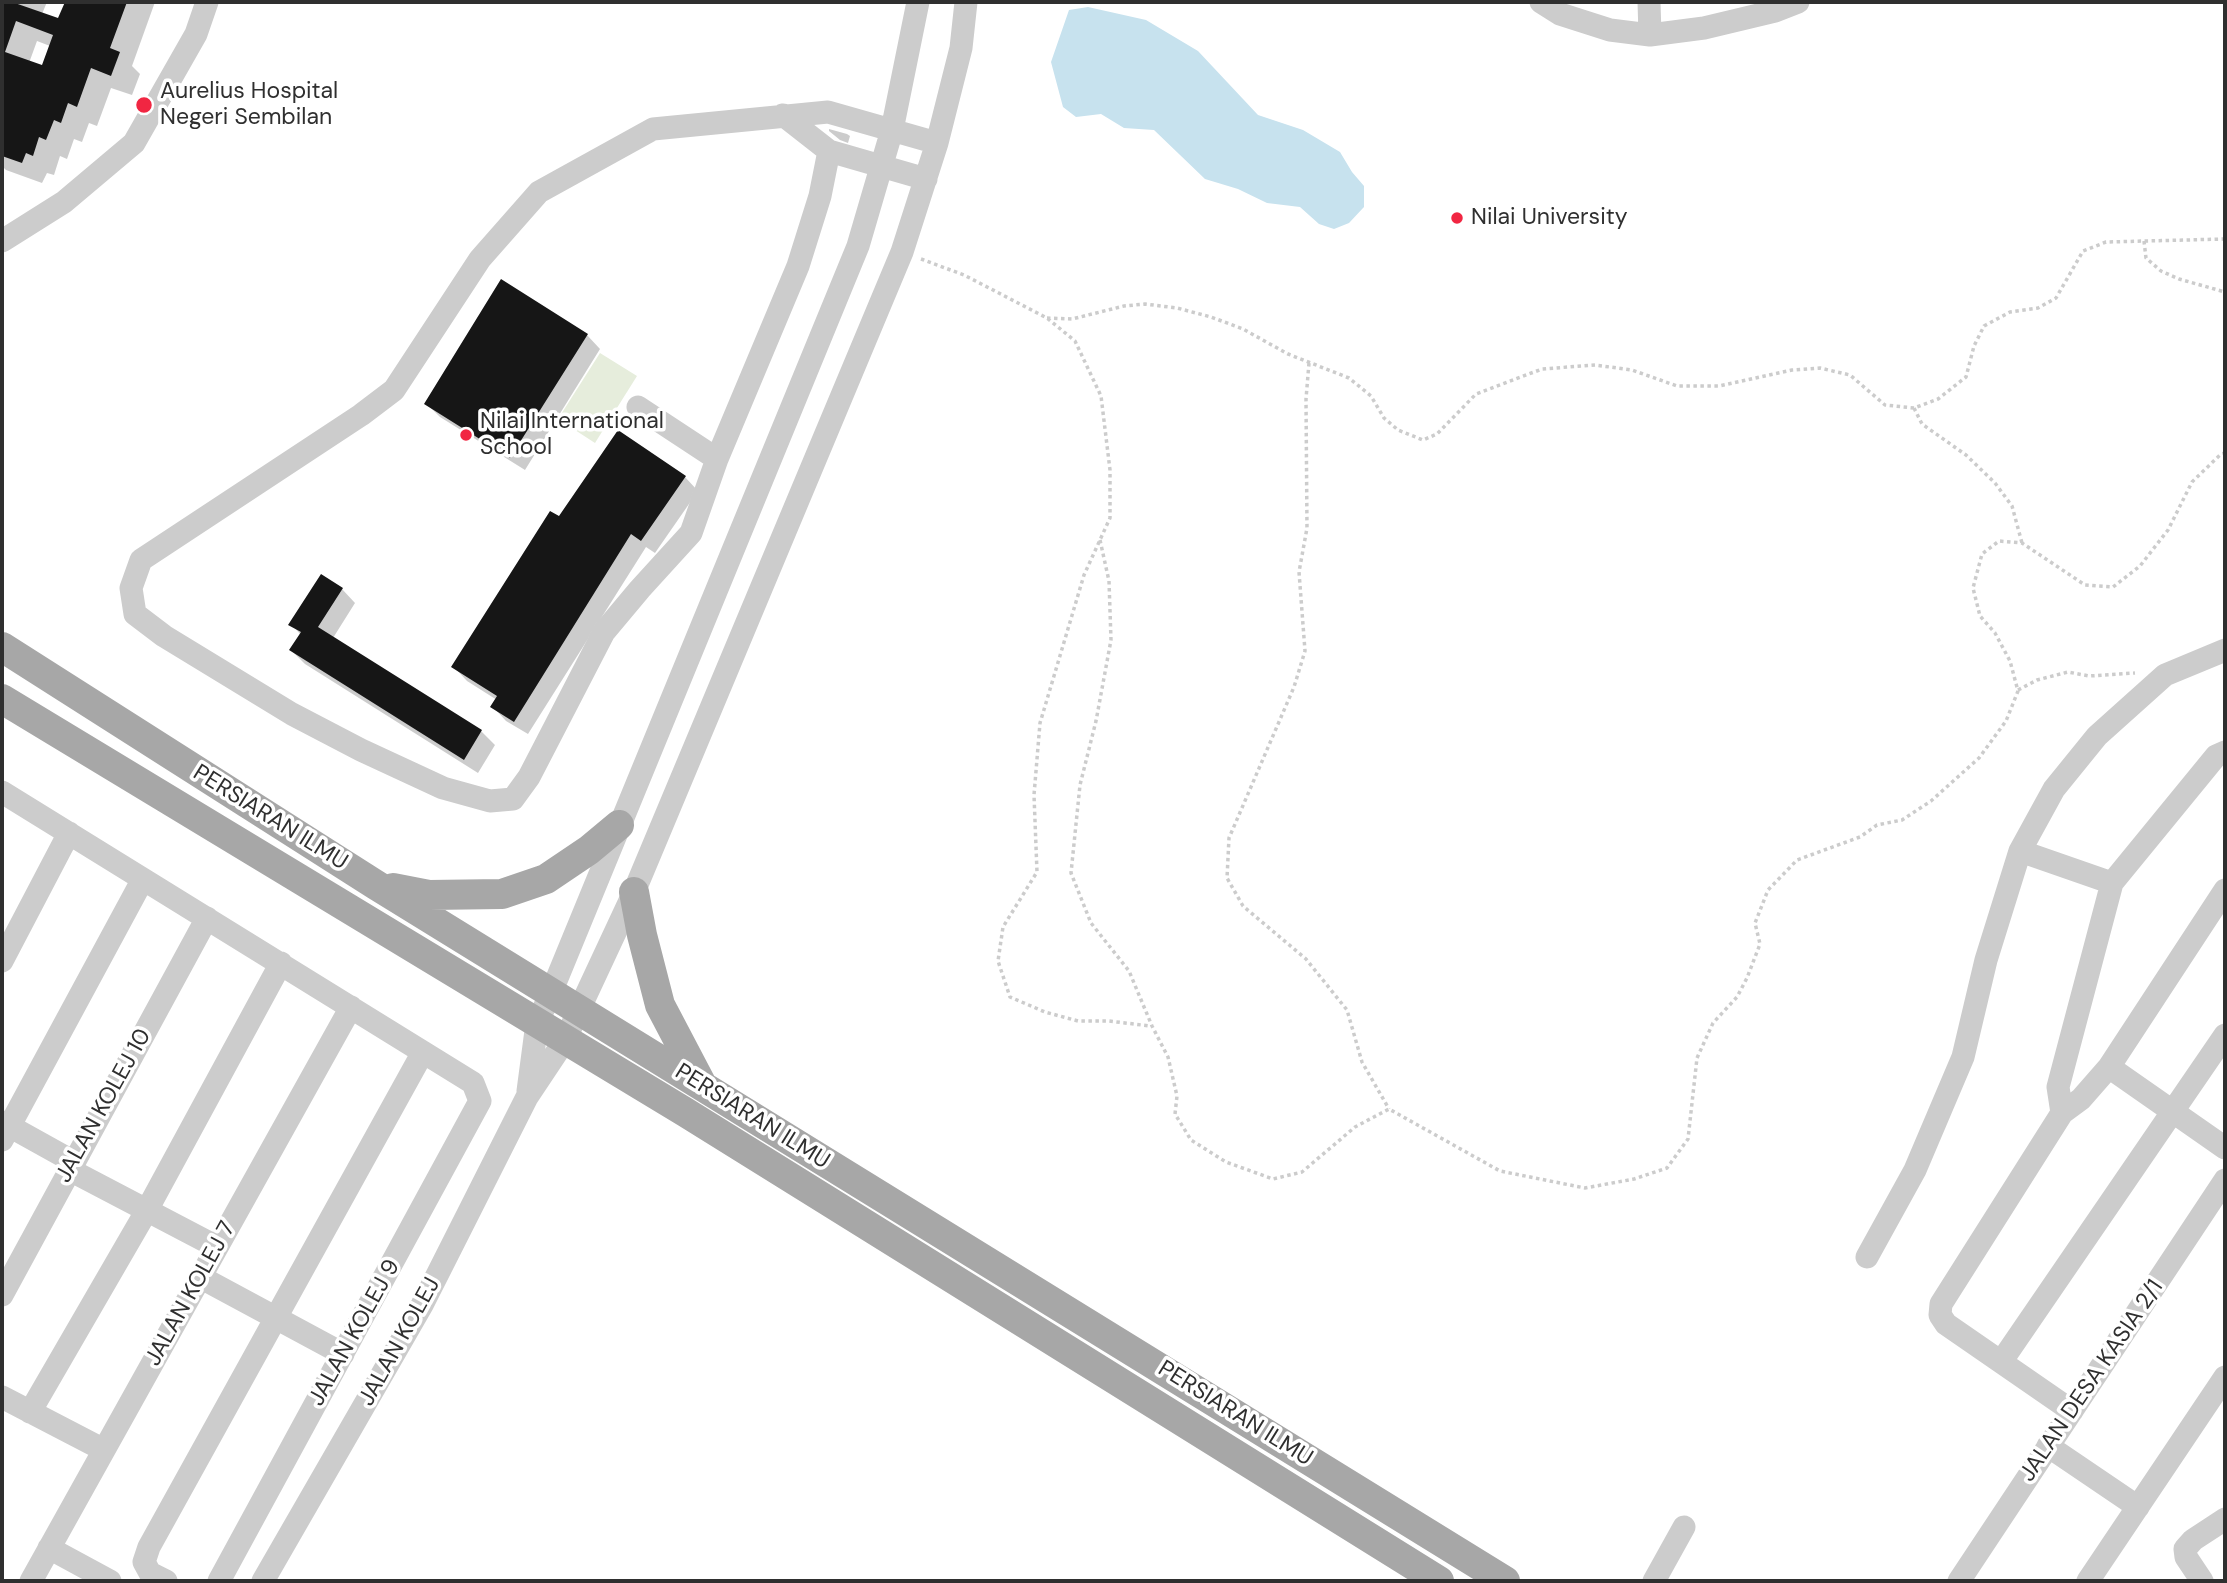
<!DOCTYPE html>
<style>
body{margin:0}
#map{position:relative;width:2227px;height:1583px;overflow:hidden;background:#fff;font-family:"DM Sans",sans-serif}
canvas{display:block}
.frame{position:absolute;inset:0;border:4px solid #2f2f2f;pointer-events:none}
</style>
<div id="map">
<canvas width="2227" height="1583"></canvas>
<div class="frame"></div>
</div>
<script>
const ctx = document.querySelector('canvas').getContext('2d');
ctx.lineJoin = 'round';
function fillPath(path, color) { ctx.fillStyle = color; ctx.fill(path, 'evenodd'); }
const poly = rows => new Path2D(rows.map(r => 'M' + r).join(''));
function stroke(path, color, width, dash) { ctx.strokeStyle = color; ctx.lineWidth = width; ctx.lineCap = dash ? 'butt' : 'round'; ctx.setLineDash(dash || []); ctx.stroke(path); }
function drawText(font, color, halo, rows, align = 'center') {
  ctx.font = font + ' "DM Sans",sans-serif'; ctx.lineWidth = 7; ctx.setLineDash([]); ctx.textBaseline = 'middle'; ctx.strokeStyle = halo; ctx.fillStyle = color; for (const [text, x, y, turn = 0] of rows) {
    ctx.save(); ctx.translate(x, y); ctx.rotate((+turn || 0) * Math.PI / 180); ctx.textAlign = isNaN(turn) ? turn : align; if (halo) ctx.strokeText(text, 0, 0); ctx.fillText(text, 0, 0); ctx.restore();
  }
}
const green = poly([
 [600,353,637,376,595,443,558,419]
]);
const water = poly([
 [1088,7,1146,20,1198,51,1258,115,1303,130,1340,152,1352,172,1364,186,1364,207,1349,223,1334,229,1319,224,1300,207,1267,203,1238,189,1205,179,1154,130,1124,128,1101,114,1076,117,1063,107,1051,62,1069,10]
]);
const shadow = poly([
 [2,2,47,2,42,14,59,21,66,2,155,2,132,66,140,74,132,95,111,88,97,126,89,123,82,142,74,139,67,159,60,156,54,175,47,173,42,183,6,170,2,166],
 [37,41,50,46,43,68,29,63],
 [829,129,847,134,850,136,848,143,840,140,829,131],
 [587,335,600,349,525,470,440,417,426,403],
 [685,477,698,491,655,553,646,547,528,734,506,721,493,707,497,700,467,681,454,667,559,519],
 [342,589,355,603,333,638,481,731,495,745,478,773,305,664,291,650,301,635,291,624]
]);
const building = poly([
 [2,2,12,2,58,18,65,2,127,2,110,48,120,52,111,76,91,68,77,107,68,103,61,123,54,120,46,140,39,137,33,156,26,153,22,163,2,156],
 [16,21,53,35,42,65,5,52],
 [501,279,588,334,510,458,424,404],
 [618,430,686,476,641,541,631,534,514,722,490,707,497,696,451,667,550,511,559,516],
 [321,574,343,588,318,627,482,730,464,760,289,650,301,632,288,625]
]);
const path = poly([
 [2144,241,2146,258,2161,271,2179,279,2225,292],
 [921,259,964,275,1047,318,1075,341,1101,396,1110,470,1110,518,1084,575,1040,723,1034,795,1037,872,1003,927,998,961,1010,997,1045,1012,1078,1021,1109,1021,1150,1026],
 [1047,318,1072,319,1124,306,1145,304,1177,308,1211,317,1243,329,1288,354,1349,378,1371,396,1384,418,1398,430,1423,440,1437,434,1476,394,1542,369,1595,365,1632,370,1677,386,1719,386,1792,370,1820,368,1850,375,1885,405,1914,408,1938,399,1966,377,1974,346,1984,326,2010,312,2038,308,2056,298,2083,251,2106,242,2225,239],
 [1309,363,1306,399,1307,528,1299,572,1305,651,1294,687,1229,838,1227,878,1243,906,1306,959,1347,1010,1362,1062,1389,1109],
 [1914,408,1922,424,1966,455,1995,483,2012,506,2022,543],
 [1100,540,1109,581,1111,640,1096,721,1080,785,1071,873,1091,923,1129,971,1152,1026,1168,1057,1177,1096,1175,1114,1191,1140,1226,1162,1273,1179,1302,1172,1355,1127,1389,1109,1500,1171,1585,1188,1634,1179,1667,1168,1688,1139,1697,1058,1713,1023,1737,997,1747,978,1760,944,1755,923,1768,890,1797,860,1860,837,1877,825,1902,820,1931,801,1979,758,2006,721,2018,691,2010,661,1995,633,1980,616,1973,588,1982,554,1999,541,2022,543,2085,585,2113,587,2140,566,2168,530,2192,482,2221,454,2225,453],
 [2018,690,2037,680,2068,672,2089,676,2135,673]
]);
const minor = poly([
 [1541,2,1560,14,1610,30,1650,35,1704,28,1775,11,1798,2],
 [1649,2,1650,35],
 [783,115,829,151,926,179],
 [829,151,820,196,798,266,717,459,691,533,640,589,604,632,529,777,513,799,490,801,443,788,361,750,292,714,164,636,135,614,131,588,141,560,361,415,394,390,480,259,539,192,653,129,828,112,937,143],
 [2,241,64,202,134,143,196,34,207,2],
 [638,407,717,459],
 [2,792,473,1083,480,1101,219,1581],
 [2020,851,2112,883],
 [2,961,69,833],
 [2109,1067,2225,1148],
 [528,1091,537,1023,551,993,858,246,892,130,918,2],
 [2062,1113,2058,1087,2112,883,2216,756,2225,752],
 [2,1122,74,1162],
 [2,1140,143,879],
 [70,1170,217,1247],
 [1867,1257,1915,1170,1963,1057,1986,960,2020,851,2054,789,2097,736,2165,675,2225,650],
 [200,1277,343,1354],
 [2,1295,207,918],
 [2001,1362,2225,1035],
 [2,1397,104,1450],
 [2072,1411,1946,1324,1940,1315,1941,1304,2062,1113,2081,1099,2109,1067,2225,890],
 [30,1412,147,1210,281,963],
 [2048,1446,2138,1507],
 [49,1548,110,1581],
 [31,1581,351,1007],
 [166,1581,150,1573,144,1562,149,1547,423,1052],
 [263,1581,422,1305,527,1097,565,1040,634,892,902,252,937,143,961,48,966,2],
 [1654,1581,1684,1527],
 [1959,1581,2225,1180],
 [2088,1581,2225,1377],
 [2202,1581,2186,1557,2185,1549,2193,1540,2225,1519]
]);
const major = poly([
 [2,647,376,885,1505,1581],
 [2,699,685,1112,1439,1581],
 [393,888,429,895,502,894,546,879,589,850,619,825],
 [634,892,642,935,660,1005,702,1085]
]);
const markers = [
 [144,105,9,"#f12642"],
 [1457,218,7,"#f12642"],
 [466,435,7,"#f12642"]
];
const poiNames = [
 ["Aurelius Hospital",160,92],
 ["Negeri Sembilan",160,118],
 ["Nilai University",1471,218],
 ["Nilai International",480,422],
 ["School",480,448]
];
const streetNames = [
 ["PERSIARAN ILMU",270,818,32],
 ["JALAN KOLEJ 10",104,1106,-61],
 ["PERSIARAN ILMU",752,1117,32],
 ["JALAN KOLEJ 7",191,1294,-61],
 ["JALAN KOLEJ 9",355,1333,-61],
 ["JALAN KOLEJ",400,1342,-61],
 ["JALAN DESA KASIA 2/1",2092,1381,-56],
 ["PERSIARAN ILMU",1235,1414,32]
];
fillPath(green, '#e6eddc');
fillPath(water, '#c7e2ee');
fillPath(shadow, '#0003');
fillPath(building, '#161616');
stroke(path, '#ccc', 3.5, [3.5, 3.5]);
stroke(minor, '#ccc', 23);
stroke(major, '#a7a7a7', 30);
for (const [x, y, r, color] of markers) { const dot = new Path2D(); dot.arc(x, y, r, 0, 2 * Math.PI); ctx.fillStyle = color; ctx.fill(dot); stroke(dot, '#fff', 2.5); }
drawText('23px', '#2f2f2f', '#fff', poiNames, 'left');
drawText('23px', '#2f2f2f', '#fff', streetNames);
</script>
